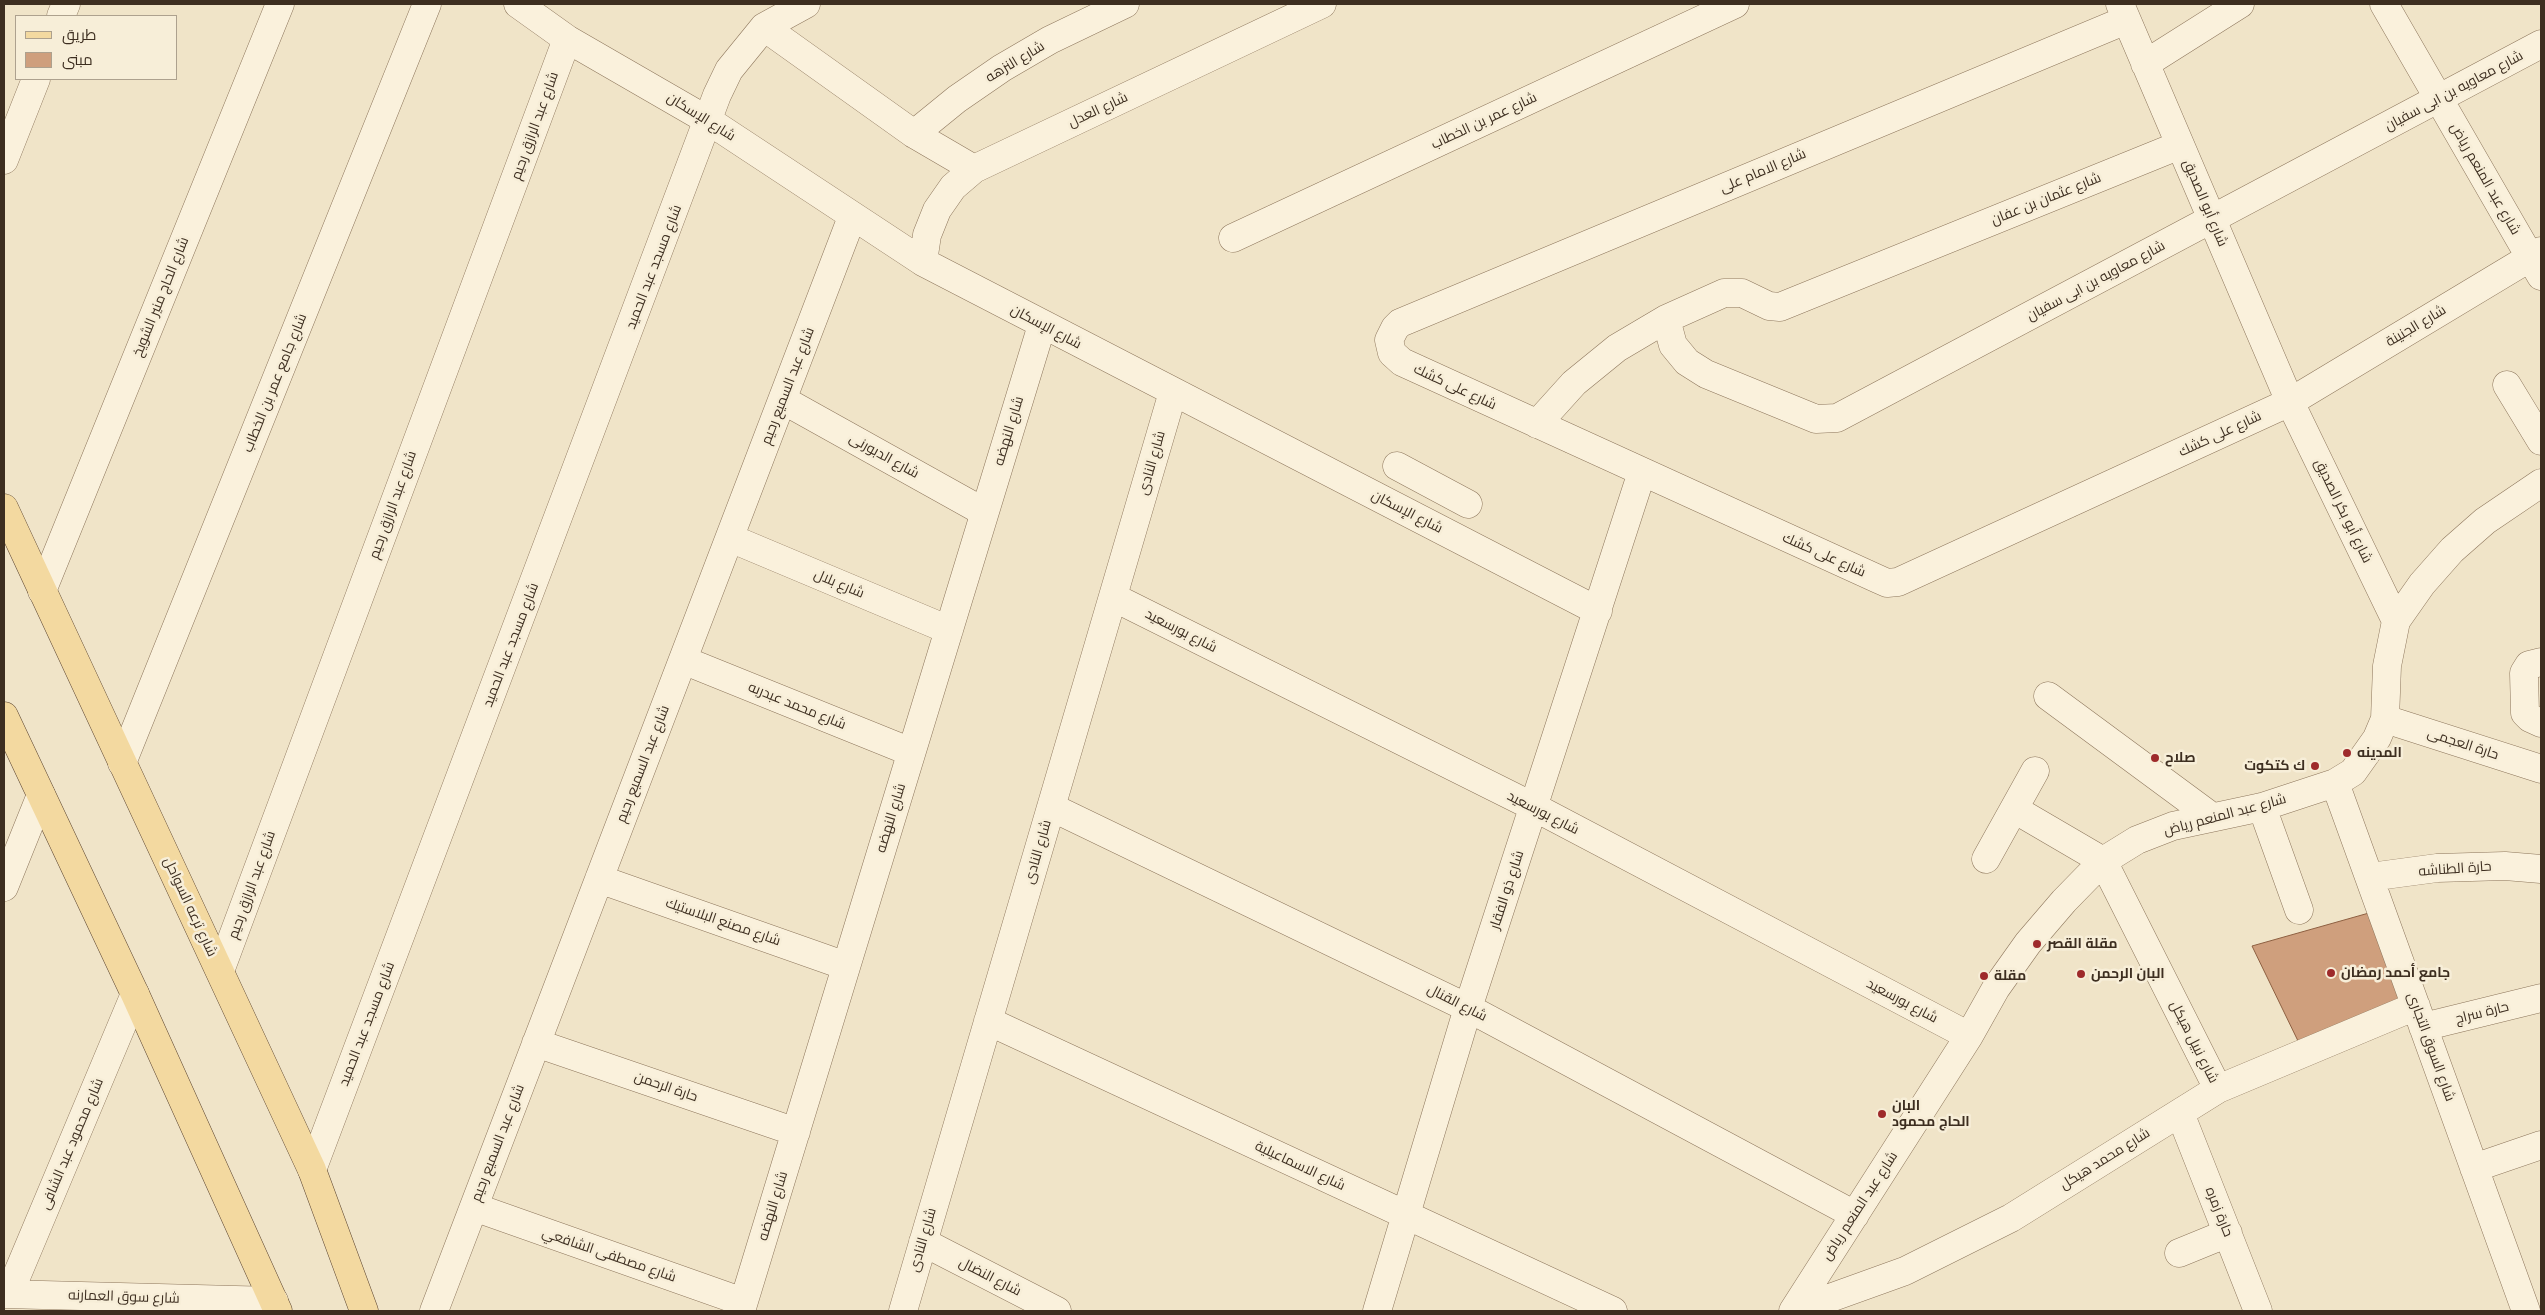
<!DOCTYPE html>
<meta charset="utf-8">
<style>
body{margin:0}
#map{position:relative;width:2545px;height:1315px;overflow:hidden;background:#f0e4c8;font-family:"Roboto Serif",Cairo,serif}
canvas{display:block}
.frame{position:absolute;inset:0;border:5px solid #3d2e20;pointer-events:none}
.legend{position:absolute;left:15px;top:15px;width:162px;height:65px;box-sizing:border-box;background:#f7eed8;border:1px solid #ada18e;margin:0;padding:6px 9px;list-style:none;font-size:15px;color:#3d2e20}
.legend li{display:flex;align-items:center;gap:10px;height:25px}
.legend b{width:25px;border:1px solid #ada18e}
</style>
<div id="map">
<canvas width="2545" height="1315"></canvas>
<div class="frame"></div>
<ul class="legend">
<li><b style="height:6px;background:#f3d9a0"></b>طريق</li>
<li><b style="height:14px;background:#cf9f7d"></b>مبنى</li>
</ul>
</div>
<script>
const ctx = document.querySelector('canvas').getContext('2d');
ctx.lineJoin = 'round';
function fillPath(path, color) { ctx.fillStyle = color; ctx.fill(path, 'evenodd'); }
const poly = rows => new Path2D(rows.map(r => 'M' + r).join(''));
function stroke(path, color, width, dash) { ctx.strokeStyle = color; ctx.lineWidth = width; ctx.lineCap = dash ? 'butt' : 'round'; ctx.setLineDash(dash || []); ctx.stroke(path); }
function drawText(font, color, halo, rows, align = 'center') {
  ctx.font = font + ' "Roboto Serif",Cairo,serif'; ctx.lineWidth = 5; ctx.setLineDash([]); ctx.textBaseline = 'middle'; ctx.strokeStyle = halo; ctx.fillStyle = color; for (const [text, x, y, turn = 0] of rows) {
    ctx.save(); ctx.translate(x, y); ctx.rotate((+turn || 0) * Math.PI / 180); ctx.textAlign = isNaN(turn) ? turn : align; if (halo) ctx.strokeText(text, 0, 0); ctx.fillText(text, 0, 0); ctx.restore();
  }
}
const building = poly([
 [2376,911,2406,1000,2299,1043,2252,946,2376,911]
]);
const minor = poly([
 [518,4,567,39,709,121,923,262,1598,611],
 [2120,4,2290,402,2396,621],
 [2384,4,2541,276],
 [61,16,66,4],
 [2126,20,1400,323,1395,328,1389,340,1392,353,1402,362,1878,579,1887,583,1898,582,2290,402,2541,251],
 [764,27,914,134,974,169],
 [2145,64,2240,4],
 [914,134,957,99,1002,68,1050,40,1125,4],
 [4,160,36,79],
 [1233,238,1735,4],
 [923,262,927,235,937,210,953,187,974,169,1322,4],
 [1666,319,1673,345,1687,362,1706,374,1816,419,1837,418,2541,44],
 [2507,385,2541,441],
 [783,400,984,512],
 [1537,424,1574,383,1617,348,1666,319,1724,293,1742,293,1769,306,1780,307,2180,145],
 [1397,466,1468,504],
 [730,538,949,630],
 [42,591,280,4],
 [1113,597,1534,807,1969,1036],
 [683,660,911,752],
 [2541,662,2529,665,2524,673,2525,713,2530,718,2541,723],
 [2048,696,2212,817],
 [2385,719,2541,769],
 [122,763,427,4],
 [2335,783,2526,1311],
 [1051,807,1468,1008,1855,1215],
 [2262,807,2299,910],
 [2014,809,2103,861,2218,1089],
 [1986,859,2035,771],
 [2370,877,2437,868,2505,866,2541,869],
 [599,879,846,966],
 [4,887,41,795],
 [220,971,567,39],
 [988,1021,1613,1311],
 [2423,1027,2541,998],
 [536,1043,796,1132],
 [2180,1113,2258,1311],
 [2474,1168,2541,1145],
 [312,1170,717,95,729,70,764,27,806,4],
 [474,1207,743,1302],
 [923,1242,1057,1311],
 [2179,1253,2228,1233],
 [4,1294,274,1301],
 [9,1294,135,994],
 [434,1311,852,217],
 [741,1311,1042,325],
 [903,1311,1173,392],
 [1377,1311,1468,1008,1642,472],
 [1793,1311,1969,1036,1996,988,2028,943,2064,901,2103,861,2137,840,2173,826,2262,807,2335,783,2353,772,2377,738,2385,719,2387,666,2396,621,2422,584,2452,550,2485,521,2541,483],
 [1794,1311,1905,1271,2011,1218,2218,1089,2416,1006]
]);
const major = poly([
 [4,508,312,1170,364,1311],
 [4,716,135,994,278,1311]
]);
const markers = [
 [2347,753,5,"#9e2a2b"],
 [2155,758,5,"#9e2a2b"],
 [2315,766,5,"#9e2a2b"],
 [2037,944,5,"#9e2a2b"],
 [2331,973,5,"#9e2a2b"],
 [2081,974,5,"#9e2a2b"],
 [1984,976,5,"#9e2a2b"],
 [1882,1114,5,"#9e2a2b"]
];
const streetNames = [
 ["شارع النزهه",1015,62,-31],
 ["شارع معاويه بن ابى سفيان",2454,91,-28],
 ["شارع العدل",1098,110,-25],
 ["شارع الإسكان",701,117,32],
 ["شارع عمر بن الخطاب",1484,121,-25],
 ["شارع عبد الرازق رحيم",535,126,-70],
 ["شارع الامام على",1763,171,-23],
 ["شارع عبد المنعم رياض",2485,179,60],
 ["شارع عثمان بن عفان",2046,199,-22],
 ["شارع أبو الصديق",2205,203,67],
 ["شارع مسجد عبد الحميد",654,267,-69],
 ["شارع معاويه بن ابى سفيان",2096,281,-28],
 ["شارع الحاج منير الشويخ",161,297,-68],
 ["شارع الجنينة",2416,326,-31],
 ["شارع الإسكان",1046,327,28],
 ["شارع جامع عمر بن الخطاب",275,383,-68],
 ["شارع عبد السميع رحيم",788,386,-69],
 ["شارع على كشك",1455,387,25],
 ["شارع النهضه",1009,431,-73],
 ["شارع على كشك",2220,434,-25],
 ["شارع الدبورنى",884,456,29],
 ["شارع النادى",1152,463,-74],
 ["شارع عبد الرازق رحيم",393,505,-70],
 ["شارع أبو بكر الصديق",2343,511,64],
 ["شارع الإسكان",1407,512,27],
 ["شارع على كشك",1824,555,24],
 ["شارع بلال",839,584,23],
 ["شارع بورسعيد",1181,631,27],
 ["شارع مسجد عبد الحميد",511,645,-69],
 ["شارع محمد عبدربه",797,706,22],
 ["حارة العجمى",2463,744,18],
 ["شارع عبد السميع رحيم",643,764,-69],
 ["شارع بورسعيد",1543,813,27],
 ["شارع عبد المنعم رياض",2225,815,-15],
 ["شارع النهضه",891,818,-73],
 ["شارع النادى",1038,852,-74],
 ["حارة الطناشه",2455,869,-4],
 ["شارع عبد الرازق رحيم",252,885,-70],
 ["شارع ذو الفقار",1507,890,-72],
 ["شارع ترعه السواحل",190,907,65],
 ["شارع مصنع البلاستيك",723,922,19],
 ["شارع بورسعيد",1902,1001,28],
 ["شارع القنال",1457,1003,27],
 ["حارة سراج",2482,1013,-14],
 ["شارع مسجد عبد الحميد",367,1024,-69],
 ["شارع نبيل هيكل",2194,1042,63],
 ["شارع السوق التجارى",2431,1047,70],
 ["حارة الرحمن",666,1087,19],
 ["شارع عبد السميع رحيم",498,1143,-69],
 ["شارع محمود عبد الشافى",72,1144,-67],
 ["شارع محمد هيكل",2105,1159,-32],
 ["شارع الاسماعيلية",1300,1166,25],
 ["شارع النهضه",773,1206,-73],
 ["شارع عبد المنعم رياض",1860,1206,-57],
 ["حارة زمره",2219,1212,68],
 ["شارع النادى",923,1240,-74],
 ["شارع مصطفى الشافعي",609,1255,19],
 ["شارع النضال",990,1277,27],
 ["شارع سوق العمارنه",124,1297,2]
];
const poiNames = [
 ["المدينه",2357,753],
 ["صلاح",2165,758],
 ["ك كتكوت",2305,766,"right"],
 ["مقلة القصر",2047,944],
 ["جامع أحمد رمضان",2341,973],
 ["البان الرحمن",2091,974],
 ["مقلة",1994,976],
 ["البان",1892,1106],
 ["الحاج محمود",1892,1122]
];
fillPath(building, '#cf9f7d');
stroke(building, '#8d5f41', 1);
stroke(minor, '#8d765c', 29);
stroke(major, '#5b4430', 29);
stroke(minor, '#faf1dc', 28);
stroke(major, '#f3d9a0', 28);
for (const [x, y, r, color] of markers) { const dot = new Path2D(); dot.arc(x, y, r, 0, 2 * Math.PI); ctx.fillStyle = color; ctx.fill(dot); stroke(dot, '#f7eed8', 2); }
drawText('14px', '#3d2e20', '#f7eed8', streetNames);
drawText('bold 14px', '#3d2e20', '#f7eed8', poiNames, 'left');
</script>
